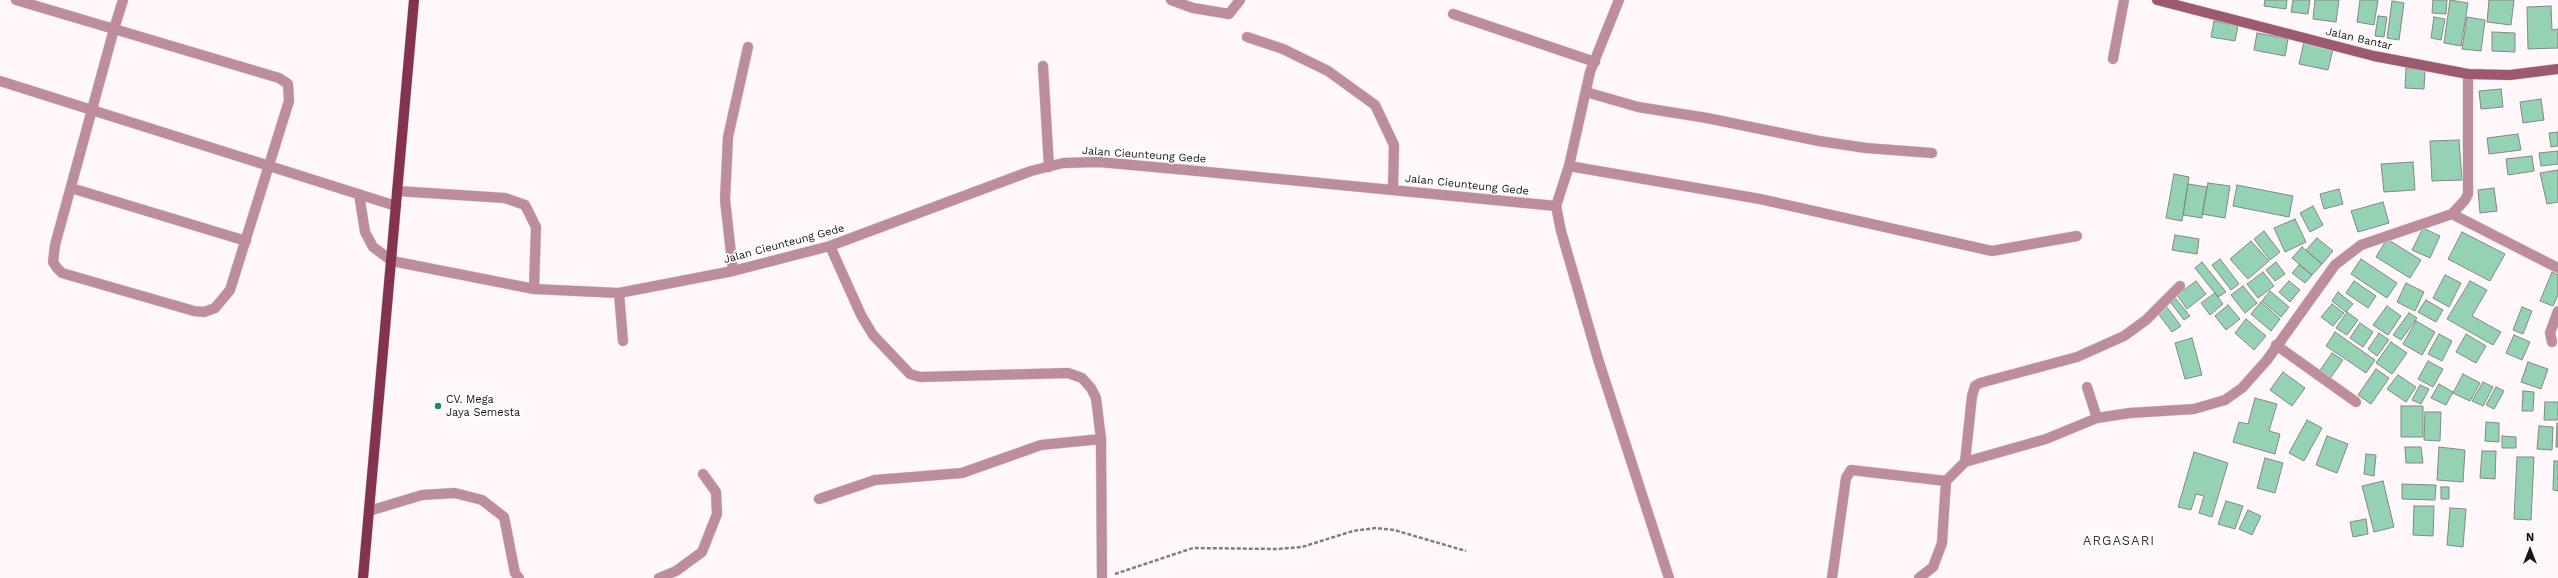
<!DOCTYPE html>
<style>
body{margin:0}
#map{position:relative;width:2558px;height:578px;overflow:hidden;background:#fff7f9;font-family:"Work Sans",sans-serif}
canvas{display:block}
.north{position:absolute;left:2510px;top:530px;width:40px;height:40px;-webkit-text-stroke:3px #fff;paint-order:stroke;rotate:0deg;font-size:11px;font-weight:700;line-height:16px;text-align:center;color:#181516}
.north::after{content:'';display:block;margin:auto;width:14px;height:18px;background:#181516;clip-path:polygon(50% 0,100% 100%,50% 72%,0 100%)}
</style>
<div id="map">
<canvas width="2558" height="578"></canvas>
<div class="north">N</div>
</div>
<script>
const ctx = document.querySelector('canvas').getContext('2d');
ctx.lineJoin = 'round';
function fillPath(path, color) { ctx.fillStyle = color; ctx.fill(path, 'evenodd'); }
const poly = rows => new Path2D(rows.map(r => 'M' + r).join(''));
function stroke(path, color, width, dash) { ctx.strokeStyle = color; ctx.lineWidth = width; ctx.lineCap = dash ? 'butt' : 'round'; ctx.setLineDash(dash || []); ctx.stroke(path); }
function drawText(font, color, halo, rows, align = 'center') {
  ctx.font = font + ' "Work Sans",sans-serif'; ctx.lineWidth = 3.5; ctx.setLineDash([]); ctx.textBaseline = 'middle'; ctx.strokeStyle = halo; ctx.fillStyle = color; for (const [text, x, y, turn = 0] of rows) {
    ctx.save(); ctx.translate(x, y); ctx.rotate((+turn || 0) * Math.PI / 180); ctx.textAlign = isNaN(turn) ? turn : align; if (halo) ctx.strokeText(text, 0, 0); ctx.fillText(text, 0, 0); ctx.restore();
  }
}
const building = poly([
 [2265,0,2287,0,2286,9,2264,6,2265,0],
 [2293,0,2310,0,2308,14,2291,12,2293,0],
 [2315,0,2339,0,2336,22,2313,19,2315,0],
 [2360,0,2378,0,2374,25,2357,22,2360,0],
 [2433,0,2447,0,2446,14,2432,13,2433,0],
 [2450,0,2468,3,2461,46,2444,43,2450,0],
 [2489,0,2514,0,2511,25,2487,22,2489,0],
 [2392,1,2404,3,2399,40,2387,38,2392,1],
 [2551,6,2552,30,2558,29,2558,48,2528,49,2527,7,2551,6],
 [2378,16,2387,17,2384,37,2375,36,2378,16],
 [2434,17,2445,19,2441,40,2431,38,2434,17],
 [2467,17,2485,20,2481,51,2462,49,2467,17],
 [2214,21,2238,26,2235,41,2211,37,2214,21],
 [2492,32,2515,33,2515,52,2492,51,2492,32],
 [2257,33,2288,39,2285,56,2254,50,2257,33],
 [2304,42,2333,49,2328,70,2299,64,2304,42],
 [2406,68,2425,70,2424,89,2405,88,2406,68],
 [2501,89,2503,107,2481,109,2479,91,2501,89],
 [2541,99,2544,120,2523,123,2520,102,2541,99],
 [2558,132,2558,146,2551,147,2549,133,2558,132],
 [2518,134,2521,150,2489,154,2487,138,2518,134],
 [2459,140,2462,180,2432,181,2430,141,2459,140],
 [2558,151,2558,164,2541,166,2539,153,2558,151],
 [2532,156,2534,171,2508,175,2506,159,2532,156],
 [2413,162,2415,190,2384,192,2381,164,2413,162],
 [2558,170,2558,202,2547,204,2540,173,2558,170],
 [2174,174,2189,177,2182,221,2166,218,2174,174],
 [2208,183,2230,186,2225,218,2202,214,2208,183],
 [2188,184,2207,187,2202,218,2183,215,2188,184],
 [2237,185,2293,196,2289,217,2233,206,2237,185],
 [2494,188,2497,211,2480,213,2478,190,2494,188],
 [2339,189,2343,204,2324,209,2320,194,2339,189],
 [2383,202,2389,223,2358,232,2351,211,2383,202],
 [2313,206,2323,225,2310,232,2300,213,2313,206],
 [2295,219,2306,242,2285,252,2274,228,2295,219],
 [2423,228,2440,236,2430,258,2412,250,2423,228],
 [2264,231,2280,252,2270,260,2254,239,2264,231],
 [2462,232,2505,254,2490,281,2448,259,2462,232],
 [2175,235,2199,239,2197,254,2172,250,2175,235],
 [2317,238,2333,251,2322,264,2306,250,2317,238],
 [2387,239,2421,260,2410,278,2376,257,2387,239],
 [2251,241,2269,261,2248,279,2230,259,2251,241],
 [2302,247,2322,264,2312,275,2292,258,2302,247],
 [2220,259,2239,284,2231,290,2212,265,2220,259],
 [2361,259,2397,283,2387,298,2351,274,2361,259],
 [2202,262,2226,292,2218,297,2195,268,2202,262],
 [2276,262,2285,274,2275,281,2266,270,2276,262],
 [2299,265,2312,275,2305,283,2292,273,2299,265],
 [2263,272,2274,286,2258,298,2247,284,2263,272],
 [2552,272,2558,275,2558,295,2553,306,2540,301,2552,272],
 [2445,275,2461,283,2449,307,2433,298,2445,275],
 [2196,281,2206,294,2187,309,2177,295,2196,281],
 [2289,281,2300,290,2290,302,2279,292,2289,281],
 [2354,281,2376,296,2368,308,2346,293,2354,281],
 [2470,281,2487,290,2472,316,2501,332,2493,345,2447,319,2470,281],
 [2406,283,2424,292,2415,311,2397,302,2406,283],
 [2243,286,2257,303,2245,313,2231,295,2243,286],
 [2270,291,2289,307,2281,317,2262,301,2270,291],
 [2338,292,2353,304,2346,312,2332,301,2338,292],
 [2215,293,2223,304,2210,315,2201,303,2215,293],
 [2176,299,2190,316,2184,320,2171,303,2176,299],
 [2426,300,2443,310,2436,322,2418,312,2426,300],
 [2261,302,2280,319,2271,331,2251,314,2261,302],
 [2332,304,2344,313,2333,326,2321,317,2332,304],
 [2228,305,2240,319,2226,330,2215,316,2228,305],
 [2166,306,2181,326,2172,332,2157,312,2166,306],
 [2387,306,2401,316,2388,335,2373,325,2387,306],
 [2522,307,2532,311,2523,334,2513,330,2522,307],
 [2347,312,2358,320,2347,335,2336,328,2347,312],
 [2409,313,2417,318,2401,340,2393,335,2409,313],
 [2246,319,2266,336,2254,350,2235,333,2246,319],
 [2416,321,2435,332,2422,355,2403,344,2416,321],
 [2360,323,2373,332,2363,347,2350,338,2360,323],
 [2335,332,2375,360,2366,373,2326,346,2335,332],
 [2379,333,2389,340,2377,356,2368,349,2379,333],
 [2439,334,2452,341,2442,361,2428,354,2439,334],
 [2466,334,2486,346,2476,363,2456,352,2466,334],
 [2514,335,2530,342,2522,360,2506,353,2514,335],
 [2192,338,2202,375,2185,379,2175,343,2192,338],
 [2391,342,2407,353,2392,374,2376,363,2391,342],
 [2332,353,2343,360,2329,380,2318,373,2332,353],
 [2428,361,2443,369,2433,387,2418,379,2428,361],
 [2528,362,2548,369,2541,389,2521,382,2528,362],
 [2376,369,2389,378,2371,404,2358,395,2376,369],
 [2283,372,2305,388,2292,406,2270,390,2283,372],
 [2463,374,2480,383,2470,401,2453,393,2463,374],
 [2398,375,2416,387,2406,402,2387,389,2398,375],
 [2483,382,2493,387,2483,406,2472,401,2483,382],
 [2439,384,2453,392,2446,405,2431,398,2439,384],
 [2420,385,2429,389,2421,404,2412,400,2420,385],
 [2496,387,2504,391,2494,409,2486,405,2496,387],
 [2523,391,2534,392,2533,411,2522,411,2523,391],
 [2255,398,2277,404,2269,431,2280,434,2275,454,2233,442,2239,422,2248,424,2255,398],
 [2545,402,2558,402,2558,420,2544,420,2545,402],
 [2401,406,2423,406,2423,437,2401,437,2401,406],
 [2425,412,2441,412,2440,441,2424,440,2425,412],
 [2307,420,2322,428,2304,461,2289,453,2307,420],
 [2486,422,2499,423,2499,442,2485,441,2486,422],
 [2557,423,2558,424,2558,447,2556,447,2557,423],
 [2539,426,2553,427,2552,450,2537,449,2539,426],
 [2327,436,2348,444,2337,473,2316,465,2327,436],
 [2502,436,2516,437,2516,448,2502,448,2502,436],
 [2405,447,2421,447,2423,463,2406,463,2405,447],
 [2439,447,2465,450,2463,482,2437,480,2439,447],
 [2482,451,2496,451,2495,479,2480,478,2482,451],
 [2194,452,2228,463,2212,517,2199,513,2204,496,2196,494,2191,510,2178,507,2194,452],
 [2366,454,2376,455,2374,476,2364,474,2366,454],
 [2517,457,2534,457,2531,520,2514,519,2517,457],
 [2265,458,2283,463,2275,493,2257,488,2265,458],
 [2554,461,2558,461,2558,491,2553,490,2554,461],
 [2383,481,2394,527,2374,532,2362,486,2383,481],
 [2402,484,2436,485,2435,500,2402,499,2402,484],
 [2441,487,2449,487,2449,499,2441,499,2441,487],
 [2226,501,2243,506,2235,529,2218,524,2226,501],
 [2414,506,2434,506,2433,536,2413,535,2414,506],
 [2450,508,2466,509,2463,547,2447,545,2450,508],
 [2248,510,2261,516,2252,535,2239,529,2248,510],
 [2366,519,2368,534,2353,537,2350,522,2366,519]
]);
const path = poly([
 [1115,574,1193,548,1278,549,1302,547,1353,531,1376,528,1394,530,1466,551]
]);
const lane = poly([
 [2276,345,2356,402]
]);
const street = poly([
 [16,0,114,29,55,245,53,262,57,268,62,273,194,311,204,312,215,308,230,290,289,101,288,84,279,78,114,29,123,0],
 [1171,0,1193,8,1229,14,1240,0],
 [1619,0,1590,72,1569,166,1556,206,1561,231,1598,359,1669,578],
 [1453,14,1595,62],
 [1247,37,1283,49,1328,71,1375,105,1394,145,1393,190],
 [2113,59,2124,0],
 [1043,66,1049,167],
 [0,81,396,206],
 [1586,92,1638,107,1707,118,1819,141,1866,148,1932,153],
 [1569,166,1760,199,1992,251,2077,236],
 [71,188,246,241],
 [397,191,505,198,525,205,536,227,534,289],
 [359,194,365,232,373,247,392,261,534,289,619,293,733,271,830,246,1031,171,1063,163,1099,162,1187,170,1556,206],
 [2452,214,2558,268],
 [830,246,861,315,873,335,910,374,920,377,1068,373,1082,378,1091,388,1096,398,1101,439,1102,578],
 [733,271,725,200,728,137,748,47],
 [619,293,623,341],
 [2552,342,2550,333,2558,311],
 [2087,387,2097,418],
 [1965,462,1972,396,1975,386,1980,383,2077,357,2124,336,2146,320,2180,286],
 [819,499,875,480,962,473,1041,445,1101,439],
 [369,511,422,495,455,493,482,500,504,517,515,573,519,578],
 [659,578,676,571,702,552,717,514,716,492,703,474],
 [1832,578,1846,478,1851,470,1946,481],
 [1919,578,1933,567,1942,543,1946,481,1965,462,2046,439,2097,418,2130,413,2194,409,2225,400,2242,388,2267,360,2335,265,2361,245,2452,214,2465,200,2468,194,2468,74]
]);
const secondary = poly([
 [2157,0,2374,56,2468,74,2510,75,2558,69]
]);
const primary = poly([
 [363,578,414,0]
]);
const markers = [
 [438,406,4,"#25865f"]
];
const streetNames = [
 ["Jalan Bantar",2359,39,13],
 ["Jalan Cieunteung Gede",1144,155,4],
 ["Jalan Cieunteung Gede",1467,185,6],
 ["Jalan Cieunteung Gede",784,244,-15]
];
const poiNames = [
 ["CV. Mega",446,400],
 ["Jaya Semesta",446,413]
];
const quarterNames = [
 ["ARGASARI",2119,541]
];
fillPath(building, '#95d2b3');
stroke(building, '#828985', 1);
stroke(lane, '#dad3d5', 11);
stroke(street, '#dad3d5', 11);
stroke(secondary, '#dad3d5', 11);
stroke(primary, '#dad3d5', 11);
stroke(path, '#837d7f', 2.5, [4, 2]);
stroke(lane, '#be8d9b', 10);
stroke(street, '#be8d9b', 10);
stroke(secondary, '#9d596f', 10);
stroke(primary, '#833250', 10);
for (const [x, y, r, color] of markers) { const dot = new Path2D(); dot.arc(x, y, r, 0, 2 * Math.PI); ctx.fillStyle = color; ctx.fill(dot); stroke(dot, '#fff', 1.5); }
drawText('11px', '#181516', '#fff', streetNames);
drawText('11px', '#181516', '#fff', poiNames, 'left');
ctx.letterSpacing = '1px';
drawText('13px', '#3c3637', '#fff', quarterNames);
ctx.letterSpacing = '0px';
</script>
